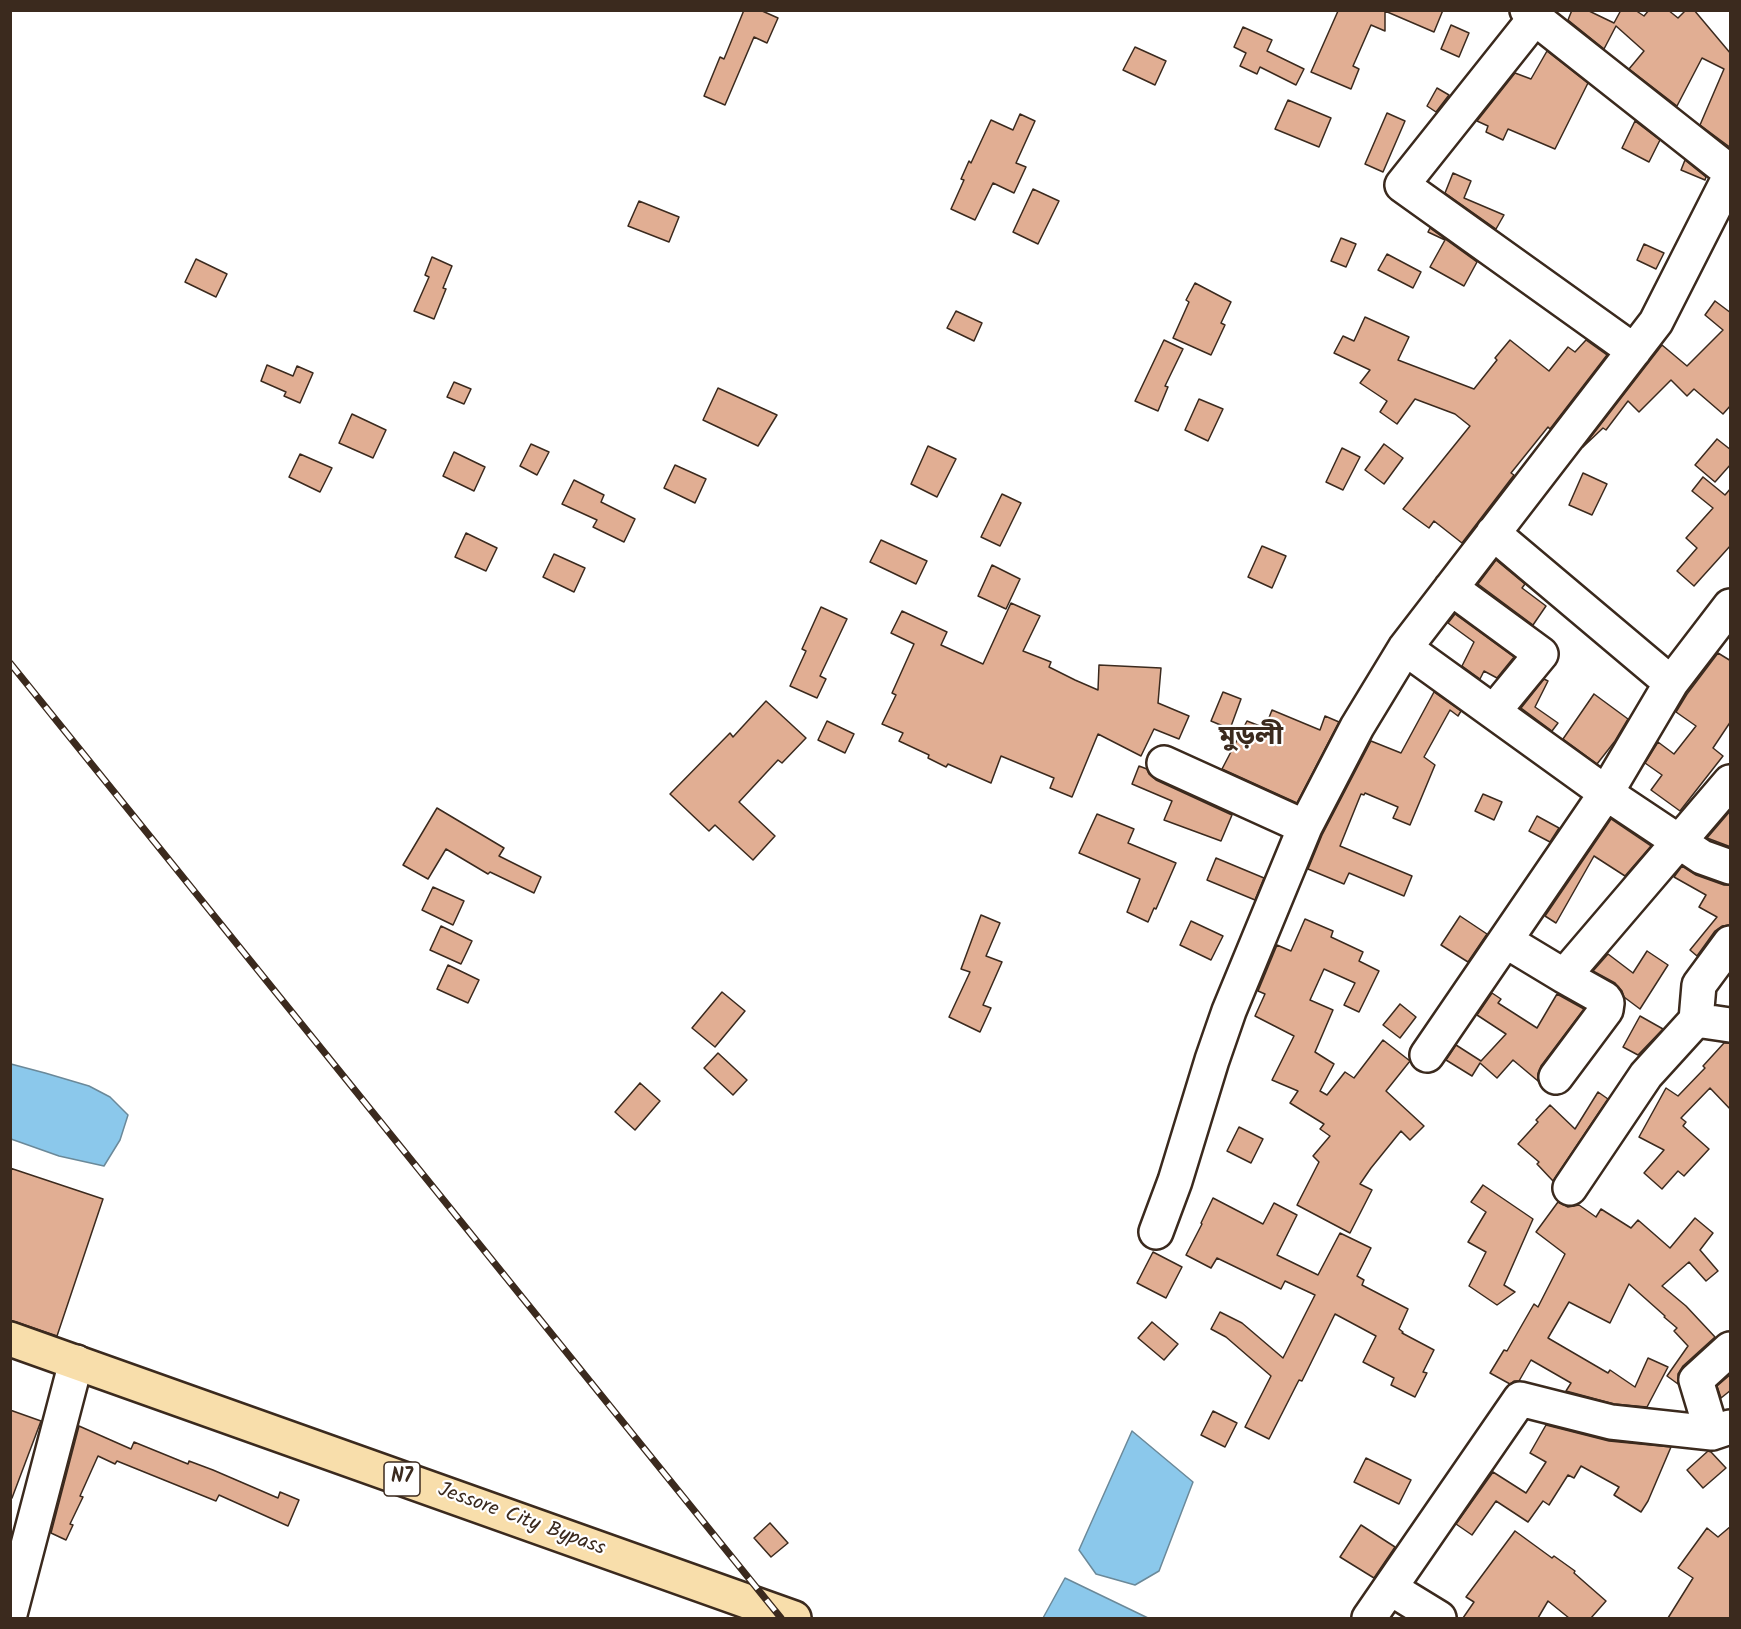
<!DOCTYPE html>
<meta charset="utf-8">
<style>
body{margin:0}
#map{position:relative;width:1741px;height:1629px;overflow:hidden;background:#fff;font-family:Kalam,sans-serif}
canvas{display:block}
.frame{position:absolute;inset:0;border:12px solid #3b2a1e;pointer-events:none}
</style>
<div id="map">
<canvas width="1741" height="1629"></canvas>
<div class="frame"></div>
</div>
<script>
const ctx = document.querySelector('canvas').getContext('2d');
ctx.lineJoin = 'round';
function fillPath(path, color) { ctx.fillStyle = color; ctx.fill(path, 'evenodd'); }
const poly = rows => new Path2D(rows.map(r => 'M' + r).join(''));
function stroke(path, color, width, dash) { ctx.strokeStyle = color; ctx.lineWidth = width; ctx.lineCap = dash ? 'butt' : 'round'; ctx.setLineDash(dash || []); ctx.stroke(path); }
function drawText(font, color, halo, rows, align = 'center') {
  ctx.font = font + ' Kalam,"Noto Sans Bengali",sans-serif'; ctx.lineWidth = 4.5; ctx.setLineDash([]); ctx.textBaseline = 'middle'; ctx.strokeStyle = halo; ctx.fillStyle = color; for (const [text, x, y, turn = 0] of rows) {
    ctx.save(); ctx.translate(x, y); ctx.rotate((+turn || 0) * Math.PI / 180); ctx.textAlign = isNaN(turn) ? turn : align; if (halo) ctx.strokeText(text, 0, 0); ctx.fillText(text, 0, 0); ctx.restore();
  }
}
const water = poly([
 [11,1064,45,1073,89,1086,110,1097,128,1115,120,1140,104,1166,59,1156,11,1139,11,1064],
 [1132,1431,1193,1482,1159,1571,1135,1585,1096,1574,1079,1550,1132,1431],
 [1065,1578,1148,1618,1043,1618,1065,1578]
]);
const building = poly([
 [744,10,760,10,778,18,767,43,754,37,725,105,704,96,720,57,724,59,744,10],
 [1336,10,1443,10,1434,32,1385,11,1385,31,1371,25,1353,66,1359,69,1351,89,1311,72,1338,11,1336,10],
 [1572,10,1587,10,1614,23,1621,10,1635,10,1644,16,1649,10,1668,10,1678,18,1686,10,1694,10,1731,54,1731,148,1700,125,1724,69,1702,58,1677,106,1629,69,1644,51,1616,26,1604,49,1568,20,1572,10],
 [1451,25,1469,33,1459,57,1441,49,1451,25],
 [1243,27,1272,40,1267,51,1304,69,1296,85,1260,67,1257,74,1240,66,1246,53,1234,47,1243,27],
 [1135,47,1166,61,1155,85,1123,70,1135,47],
 [1547,51,1588,83,1555,149,1508,129,1503,140,1486,132,1488,126,1477,121,1515,73,1531,79,1547,51],
 [1437,88,1449,95,1436,112,1427,106,1437,88],
 [1288,100,1331,118,1319,147,1275,129,1288,100],
 [1387,113,1405,121,1383,172,1365,164,1387,113],
 [1020,114,1035,121,1016,163,1026,167,1014,193,993,183,975,220,951,209,964,180,961,179,969,161,971,163,991,120,1013,130,1020,114],
 [1635,121,1660,140,1649,162,1622,148,1635,121],
 [1685,160,1706,177,1705,180,1681,170,1685,160],
 [1453,173,1471,181,1464,198,1504,215,1496,229,1445,193,1453,173],
 [1033,189,1059,201,1038,244,1013,232,1033,189],
 [639,201,679,217,669,242,628,226,639,201],
 [1430,228,1477,262,1464,286,1430,267,1445,240,1428,232,1430,228],
 [1341,238,1356,244,1346,267,1331,261,1341,238],
 [1644,244,1664,253,1656,269,1637,260,1644,244],
 [1387,254,1421,272,1413,288,1378,270,1387,254],
 [432,257,452,266,443,288,446,289,434,319,414,311,429,277,425,275,432,257],
 [196,259,227,274,216,297,185,282,196,259],
 [1195,283,1231,302,1221,323,1225,325,1211,355,1173,338,1189,302,1186,300,1195,283],
 [1715,301,1731,313,1731,405,1723,414,1694,389,1687,396,1671,380,1639,412,1628,401,1606,430,1603,428,1583,447,1662,345,1687,366,1723,330,1705,315,1715,301],
 [956,311,982,323,974,341,947,328,956,311],
 [1365,317,1409,337,1398,360,1474,389,1497,360,1495,358,1510,340,1549,371,1568,347,1575,352,1586,340,1607,355,1550,429,1548,427,1511,473,1514,475,1462,543,1434,521,1429,528,1403,509,1470,426,1455,414,1415,399,1397,424,1380,412,1387,401,1360,383,1370,370,1334,353,1343,336,1354,341,1365,317],
 [1164,340,1183,349,1165,386,1168,387,1158,411,1135,401,1164,340],
 [267,365,293,376,297,366,313,373,300,403,284,396,286,392,261,381,267,365],
 [454,382,471,389,464,404,447,397,454,382],
 [718,388,777,415,758,446,703,420,718,388],
 [1199,399,1223,409,1208,441,1185,430,1199,399],
 [352,414,386,430,373,458,339,443,352,414],
 [1717,439,1731,450,1731,464,1715,482,1695,465,1717,439],
 [531,444,549,452,537,475,520,466,531,444],
 [1384,444,1403,458,1384,484,1365,470,1384,444],
 [928,446,956,459,937,497,911,484,928,446],
 [1342,448,1360,457,1343,490,1326,482,1342,448],
 [454,452,485,467,474,491,443,476,454,452],
 [300,454,332,468,320,492,289,477,300,454],
 [675,465,706,479,695,503,664,488,675,465],
 [1583,473,1607,484,1592,515,1569,505,1583,473],
 [1703,477,1725,495,1731,488,1731,545,1694,586,1677,571,1697,548,1686,538,1713,508,1692,491,1703,477],
 [574,480,604,495,601,502,635,519,624,542,593,527,597,520,562,504,574,480],
 [1002,494,1021,503,1000,546,981,537,1002,494],
 [466,533,497,548,486,571,455,557,466,533],
 [881,540,927,561,916,584,870,562,881,540],
 [1262,546,1286,556,1272,588,1248,577,1262,546],
 [554,554,585,568,574,592,543,577,554,554],
 [1496,560,1525,584,1522,588,1546,606,1533,625,1478,584,1496,560],
 [992,565,1020,579,1006,609,978,596,992,565],
 [1011,603,1040,616,1023,651,1051,662,1049,667,1075,680,1098,690,1099,665,1161,668,1158,703,1189,716,1179,739,1154,729,1141,756,1098,734,1072,797,1050,788,1054,778,1001,756,991,783,948,764,946,767,928,758,929,755,899,741,903,733,882,724,896,695,892,693,914,644,891,633,902,611,947,632,941,645,983,664,1011,603],
 [821,607,847,619,820,676,826,679,817,698,790,686,806,651,802,649,821,607],
 [1455,614,1514,657,1497,678,1484,671,1480,679,1462,666,1474,642,1448,623,1455,614],
 [1718,653,1731,661,1731,721,1713,748,1723,756,1680,811,1651,790,1662,775,1645,763,1658,742,1674,754,1696,726,1676,712,1687,694,1718,653],
 [1544,679,1548,681,1535,707,1558,723,1552,731,1521,708,1544,679],
 [1223,692,1241,699,1230,729,1211,721,1223,692],
 [1434,692,1461,711,1458,716,1450,710,1424,757,1435,765,1410,825,1393,818,1398,807,1365,793,1364,795,1361,794,1340,846,1412,876,1404,896,1349,873,1344,884,1308,869,1322,835,1371,741,1401,753,1434,692],
 [1594,694,1628,719,1615,741,1597,764,1563,739,1594,694],
 [766,701,806,738,782,763,778,760,739,802,775,836,753,860,715,825,709,831,670,794,730,733,733,737,766,701],
 [1272,710,1320,730,1325,716,1339,722,1297,803,1222,769,1247,721,1265,728,1272,710],
 [827,721,854,734,845,753,818,740,827,721],
 [1139,766,1147,769,1149,774,1156,780,1232,815,1221,841,1164,820,1172,801,1132,784,1139,766],
 [1483,794,1502,802,1494,820,1475,811,1483,794],
 [437,808,504,848,499,856,541,877,534,893,490,872,488,874,446,849,428,879,403,865,437,808],
 [1731,810,1731,847,1707,838,1731,810],
 [1097,814,1134,829,1128,843,1176,863,1156,909,1154,908,1148,922,1127,912,1140,879,1079,853,1097,814],
 [1537,816,1559,828,1550,842,1529,831,1537,816],
 [1611,819,1651,846,1625,876,1594,856,1556,923,1545,916,1611,819],
 [1216,858,1264,878,1255,900,1207,880,1216,858],
 [1682,866,1696,875,1724,885,1731,885,1731,925,1722,926,1715,931,1697,956,1690,950,1717,917,1699,907,1706,895,1674,877,1682,866],
 [433,887,464,901,453,925,422,910,433,887],
 [981,915,1000,923,986,956,1002,962,983,1005,991,1008,980,1032,949,1017,970,972,961,969,981,915],
 [1460,916,1487,934,1468,962,1441,945,1460,916],
 [1305,919,1333,931,1331,937,1363,952,1359,961,1379,971,1359,1012,1344,1005,1355,983,1324,969,1310,1000,1333,1010,1315,1052,1334,1064,1320,1091,1327,1095,1345,1072,1354,1078,1383,1040,1410,1061,1386,1091,1424,1126,1410,1140,1401,1131,1371,1168,1360,1184,1372,1190,1350,1233,1297,1205,1319,1162,1313,1156,1330,1136,1320,1129,1324,1124,1290,1103,1298,1091,1272,1080,1294,1036,1255,1016,1265,994,1258,991,1277,945,1291,951,1305,919],
 [1191,921,1223,936,1211,960,1180,945,1191,921],
 [441,926,472,941,461,964,430,950,441,926],
 [1647,951,1668,965,1640,1009,1624,997,1622,991,1615,983,1593,971,1608,954,1633,973,1647,951],
 [448,965,479,980,468,1003,437,989,448,965],
 [722,992,745,1011,715,1047,692,1028,722,992],
 [1492,993,1501,999,1498,1003,1537,1028,1557,994,1584,1009,1541,1066,1538,1074,1538,1081,1513,1060,1497,1078,1480,1063,1472,1076,1446,1060,1456,1045,1481,1061,1506,1034,1477,1015,1492,993],
 [1400,1004,1416,1017,1400,1038,1383,1025,1400,1004],
 [1640,1016,1663,1029,1638,1055,1623,1047,1640,1016],
 [1724,1043,1731,1043,1731,1110,1710,1088,1681,1118,1686,1122,1683,1126,1709,1149,1684,1176,1678,1171,1662,1189,1644,1173,1664,1150,1639,1137,1666,1088,1678,1096,1705,1068,1703,1066,1724,1043],
 [718,1053,747,1080,733,1095,704,1068,718,1053],
 [640,1083,660,1101,635,1130,615,1112,640,1083],
 [1598,1092,1608,1099,1553,1181,1537,1164,1539,1162,1518,1144,1538,1122,1536,1120,1550,1105,1575,1129,1598,1092],
 [1239,1127,1263,1139,1251,1163,1227,1151,1239,1127],
 [10,1168,103,1199,57,1336,10,1320,10,1168],
 [1483,1185,1533,1219,1504,1285,1515,1292,1497,1305,1469,1286,1486,1252,1468,1242,1486,1212,1471,1202,1483,1185],
 [1213,1198,1263,1224,1274,1203,1297,1215,1277,1255,1318,1275,1340,1233,1371,1248,1357,1276,1364,1280,1362,1285,1408,1309,1399,1329,1403,1332,1402,1333,1434,1350,1423,1372,1427,1373,1415,1397,1391,1385,1394,1378,1363,1362,1376,1336,1335,1314,1302,1381,1299,1380,1269,1439,1245,1427,1271,1376,1226,1337,1211,1329,1220,1312,1242,1323,1283,1358,1315,1295,1285,1281,1281,1289,1217,1258,1211,1268,1186,1255,1202,1224,1201,1223,1213,1198],
 [1558,1202,1568,1207,1579,1205,1596,1217,1601,1209,1631,1228,1638,1220,1670,1248,1695,1218,1713,1233,1700,1250,1718,1271,1706,1281,1689,1262,1662,1286,1686,1306,1715,1337,1683,1366,1678,1374,1678,1384,1667,1376,1688,1346,1674,1331,1677,1328,1664,1317,1665,1316,1629,1284,1610,1323,1569,1302,1548,1338,1608,1373,1610,1370,1635,1387,1648,1358,1668,1367,1647,1407,1614,1404,1566,1391,1571,1383,1531,1360,1519,1381,1514,1381,1510,1384,1490,1373,1504,1350,1507,1351,1534,1304,1538,1307,1565,1254,1536,1232,1558,1202],
 [1153,1252,1182,1267,1166,1298,1137,1283,1153,1252],
 [1152,1322,1178,1344,1164,1360,1138,1338,1152,1322],
 [1731,1374,1731,1390,1721,1398,1717,1386,1731,1374],
 [10,1410,41,1421,12,1498,10,1497,10,1410],
 [1213,1411,1237,1423,1225,1447,1201,1435,1213,1411],
 [1546,1425,1609,1441,1671,1447,1648,1501,1641,1512,1614,1495,1619,1487,1581,1466,1574,1478,1568,1475,1549,1505,1543,1501,1528,1522,1496,1501,1472,1535,1456,1524,1493,1472,1526,1493,1546,1462,1530,1453,1546,1425],
 [79,1426,131,1449,134,1442,188,1464,189,1461,213,1470,278,1498,280,1492,299,1500,288,1526,219,1495,216,1501,117,1461,115,1464,98,1456,80,1496,83,1497,70,1524,73,1525,66,1540,51,1533,79,1426],
 [1708,1451,1711,1452,1726,1468,1703,1488,1687,1470,1708,1451],
 [1366,1458,1411,1480,1399,1504,1354,1482,1366,1458],
 [770,1523,788,1543,771,1557,754,1538,770,1523],
 [1361,1525,1395,1547,1374,1578,1340,1557,1361,1525],
 [1731,1526,1731,1618,1668,1618,1693,1578,1678,1568,1707,1528,1718,1537,1731,1526],
 [1515,1531,1552,1558,1554,1556,1575,1571,1574,1573,1606,1601,1591,1618,1569,1618,1548,1601,1538,1618,1463,1618,1474,1602,1466,1597,1515,1531]
]);
const minor = poly([
 [1527,10,1535,18,1402,185,1634,351],
 [1535,18,1730,172],
 [1493,533,1671,683],
 [1451,588,1541,654,1494,711],
 [1405,648,1606,793,1702,857,1730,867],
 [1164,763,1305,827],
 [1506,941,1564,976,1605,999,1607,1003,1606,1010,1556,1077],
 [1564,976,1730,782],
 [1696,1020,1730,1025],
 [1427,1055,1606,793,1671,683,1730,606],
 [1570,1188,1646,1075,1696,1020,1699,985,1730,943],
 [1156,1232,1175,1181,1212,1060,1229,1011,1305,827,1357,727,1405,648,1656,322,1730,176],
 [1712,1433,1696,1380,1730,1349],
 [1390,1588,1439,1618],
 [10,1614,76,1362],
 [1369,1618,1520,1399,1611,1422,1712,1433,1730,1427]
]);
const highway = poly([
 [10,1339,794,1618]
]);
const rail = poly([
 [10,663,781,1618]
]);
const shields = [
 [402,1479,36]
];
const shieldNames = [
 ["N7",402,1479]
];
const streetNames = [
 ["Jessore City Bypass",521,1521,20]
];
const districtNames = [
 ["মুড়লী",1251,739]
];
fillPath(water, '#8bc8eb');
stroke(water, '#6b8999', 1.5);
fillPath(building, '#e1ae93');
stroke(building, '#3b2a1e', 1.5);
stroke(minor, '#3b2a1e', 38);
stroke(highway, '#3b2a1e', 38);
stroke(minor, '#fff', 33);
stroke(highway, '#f8deab', 33);
stroke(rail, '#3b2a1e', 7);
stroke(rail, '#fff', 4.5, [14]);
for (const [x, y, w] of shields) { const box = new Path2D(); box.roundRect(x - w / 2, y - 17, w, 34, 4.5); ctx.fillStyle = '#fff'; ctx.fill(box); stroke(box, '#3b2a1e', 1.5); }
drawText('bold 20px', '#3b2a1e', null, shieldNames);
drawText('21px', '#3b2a1e', '#fff', streetNames);
drawText('bold 27px', '#3b2a1e', '#fff', districtNames);
</script>
